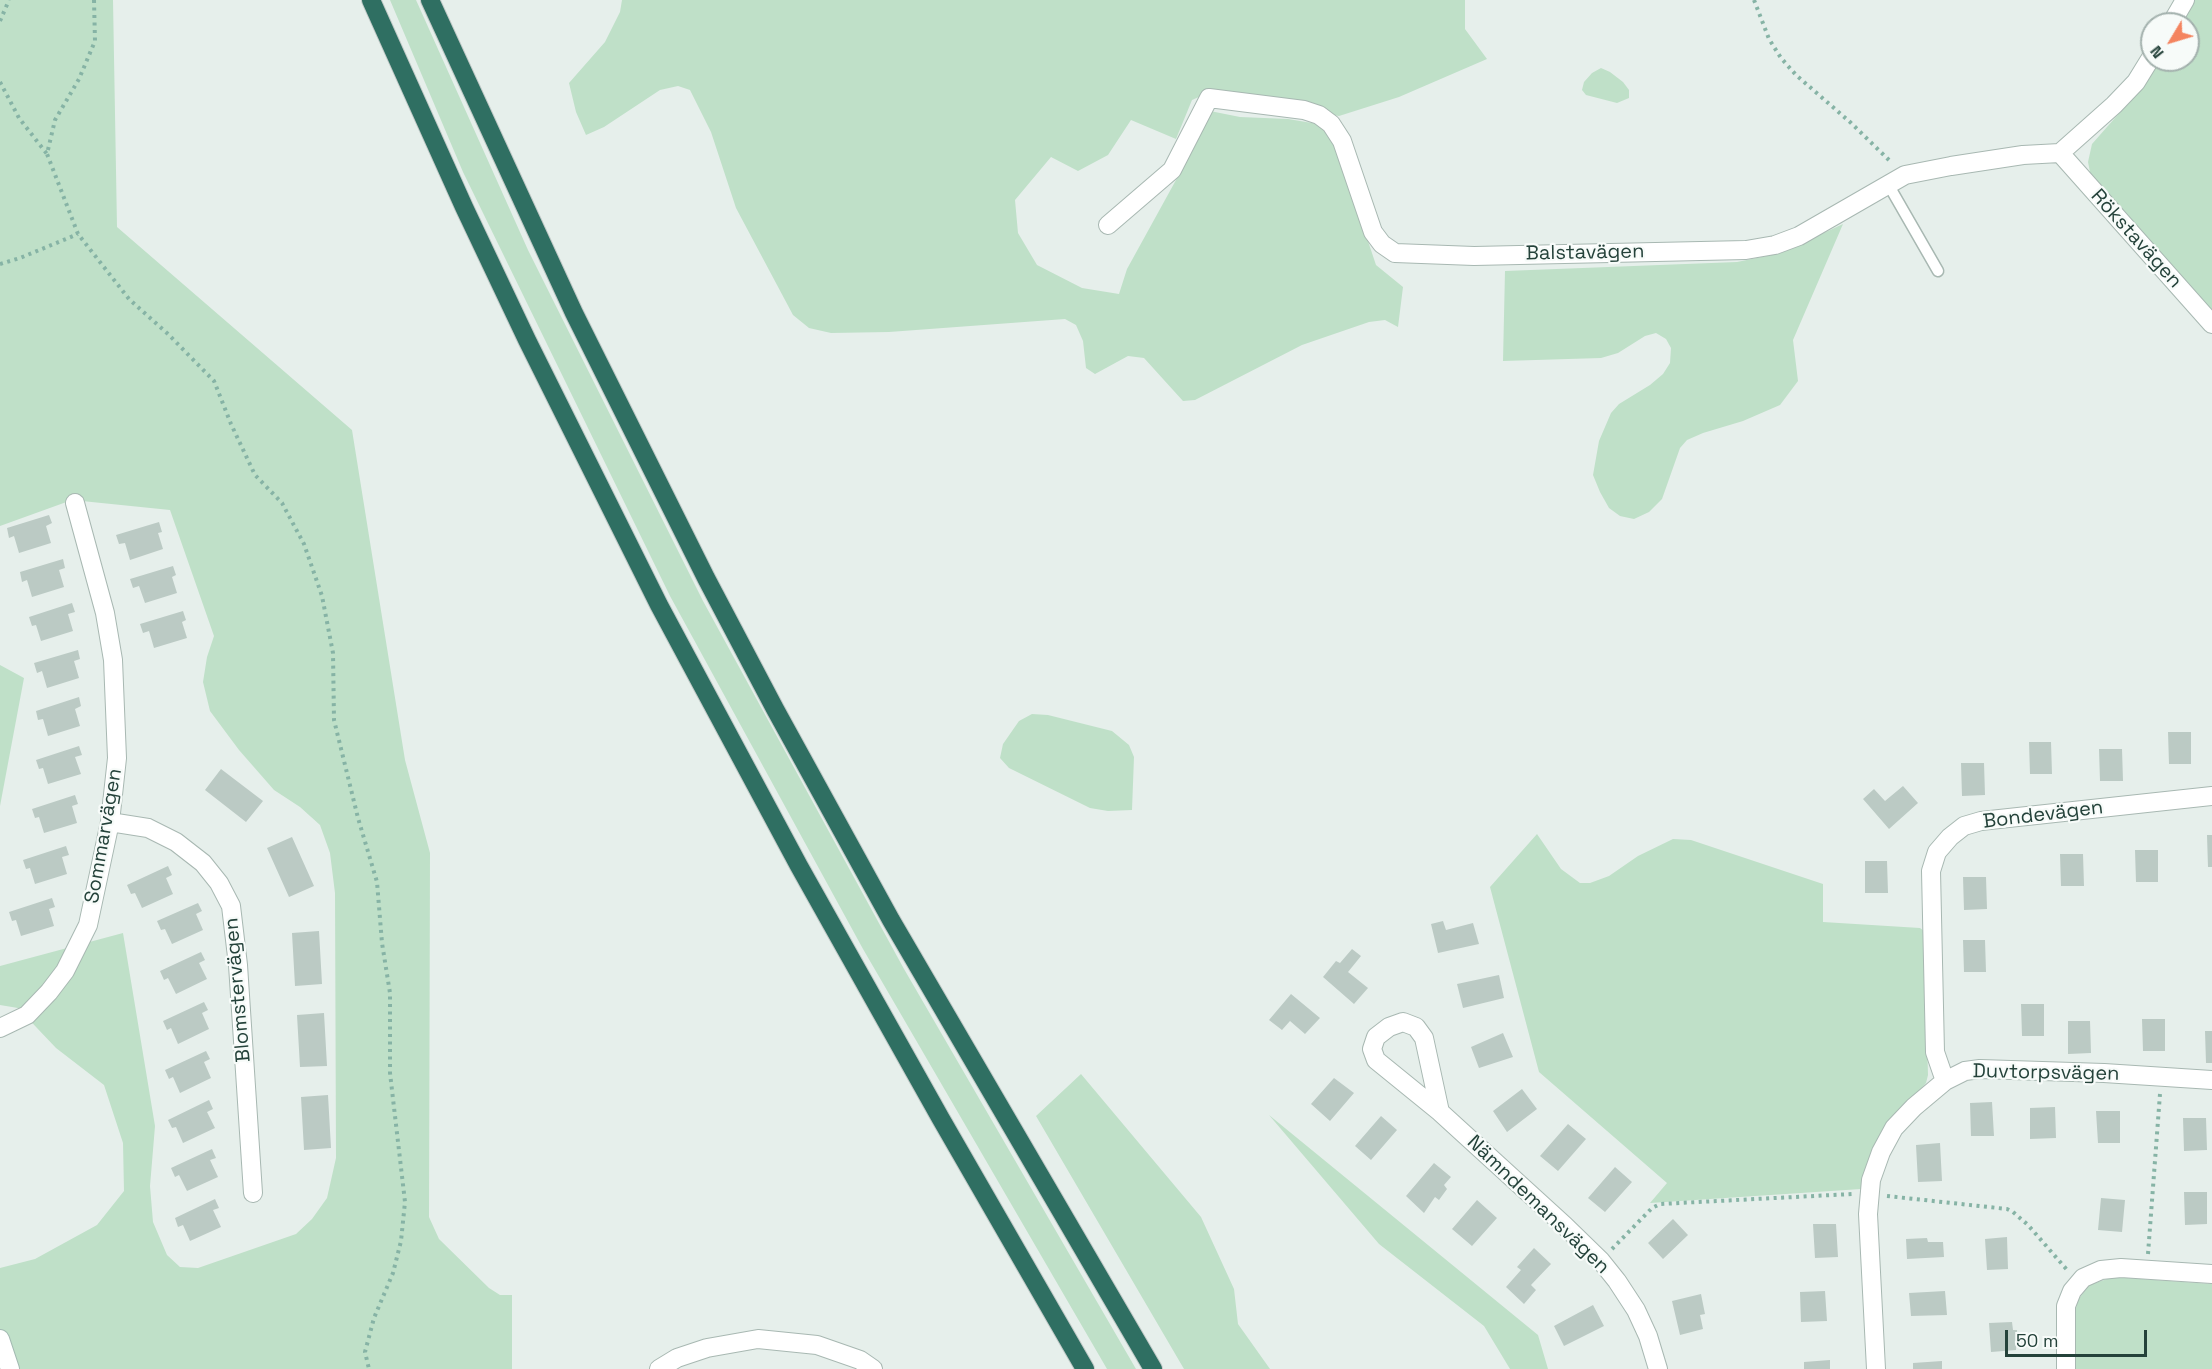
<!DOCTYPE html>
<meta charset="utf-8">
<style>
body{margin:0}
#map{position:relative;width:2212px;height:1369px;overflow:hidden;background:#e6efeb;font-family:"Space Grotesk",sans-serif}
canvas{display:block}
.north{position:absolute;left:2140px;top:12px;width:60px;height:60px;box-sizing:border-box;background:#f7fbf9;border:2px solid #a3b1ad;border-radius:50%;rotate:232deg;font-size:16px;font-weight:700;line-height:24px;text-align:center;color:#24423a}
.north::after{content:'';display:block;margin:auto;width:21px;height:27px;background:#f4845f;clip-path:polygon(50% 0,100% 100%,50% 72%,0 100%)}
.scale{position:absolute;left:2005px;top:1330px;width:142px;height:27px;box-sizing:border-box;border:3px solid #24423a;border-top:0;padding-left:8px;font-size:18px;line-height:21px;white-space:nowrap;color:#24423a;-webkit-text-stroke:4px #f7fbf9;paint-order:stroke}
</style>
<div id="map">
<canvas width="2212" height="1369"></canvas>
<div class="north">N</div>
<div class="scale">50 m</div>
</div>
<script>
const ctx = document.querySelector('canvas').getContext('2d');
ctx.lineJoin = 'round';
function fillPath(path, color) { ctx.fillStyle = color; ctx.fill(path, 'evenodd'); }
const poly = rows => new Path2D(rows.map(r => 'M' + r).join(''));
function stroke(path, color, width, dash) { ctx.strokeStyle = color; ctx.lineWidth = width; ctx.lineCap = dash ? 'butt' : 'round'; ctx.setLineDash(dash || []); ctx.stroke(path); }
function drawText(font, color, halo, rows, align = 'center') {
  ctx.font = font + ' "Space Grotesk",sans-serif'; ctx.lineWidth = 4.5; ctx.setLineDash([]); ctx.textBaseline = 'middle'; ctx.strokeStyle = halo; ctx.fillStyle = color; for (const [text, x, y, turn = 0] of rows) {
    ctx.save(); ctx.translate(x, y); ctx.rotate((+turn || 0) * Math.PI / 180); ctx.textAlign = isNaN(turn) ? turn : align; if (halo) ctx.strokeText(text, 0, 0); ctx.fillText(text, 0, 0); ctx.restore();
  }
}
const green = poly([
 [0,0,113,0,117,227,352,430,405,760,430,853,429,1217,439,1239,489,1288,500,1295,512,1295,512,1369,0,1369,0,1268,35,1259,97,1225,124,1191,123,1143,104,1085,56,1048,18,1008,0,1005,0,966,123,933,155,1126,150,1186,153,1222,167,1255,180,1267,198,1268,296,1234,312,1219,327,1198,336,1158,335,893,330,853,320,825,300,807,274,790,239,750,210,711,203,682,207,657,214,636,170,510,72,500,0,526],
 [390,0,416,0,528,250,703,601,904,969,1136,1369,1107,1369,863,949,670,596,463,172],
 [622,0,1465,0,1465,29,1487,59,1399,97,1339,116,1208,93,1192,100,1176,139,1131,120,1108,155,1078,171,1051,157,1015,200,1018,233,1037,265,1082,288,1119,294,1127,269,1176,180,1203,122,1210,111,1240,117,1288,119,1318,124,1335,143,1376,265,1403,287,1398,327,1385,320,1369,322,1302,345,1195,400,1183,401,1144,358,1128,356,1095,374,1086,368,1083,341,1076,325,1065,319,889,332,831,333,809,328,793,315,736,208,711,132,690,90,678,86,660,90,604,127,586,135,576,112,569,83,605,42,620,12],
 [2194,0,2212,0,2212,315,2091,177,2088,162,2092,144,2129,102,2159,60,2188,60,2188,24,2180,24],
 [1601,68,1610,72,1623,82,1629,90,1629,98,1617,103,1586,95,1582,90,1584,82,1592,73],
 [1843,224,1793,340,1798,381,1780,405,1743,421,1703,433,1687,440,1680,448,1662,499,1649,512,1634,519,1620,516,1609,508,1600,492,1593,475,1599,441,1611,413,1619,404,1650,385,1663,374,1670,363,1671,348,1666,339,1656,333,1645,336,1618,353,1601,358,1503,361,1505,271,1737,262,1781,253],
 [0,665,24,678,0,806],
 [1032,714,1048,715,1112,731,1129,745,1134,757,1132,810,1108,811,1090,808,1009,768,1000,758,1003,744,1019,721],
 [1537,834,1561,869,1580,883,1590,883,1609,876,1638,856,1673,839,1691,840,1823,884,1823,922,1920,928,1924,931,1928,1075,1926,1083,1920,1090,1891,1119,1876,1142,1861,1189,1650,1203,1667,1183,1539,1072,1490,887],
 [1081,1074,1201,1217,1234,1289,1238,1324,1270,1369,1184,1369,1036,1116],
 [1269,1115,1538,1335,1548,1369,1510,1369,1484,1326,1379,1244],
 [2113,1277,2212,1284,2212,1369,2076,1369,2073,1320,2078,1300,2089,1285]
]);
const building = poly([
 [49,515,52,523,46,526,51,543,19,553,14,536,9,538,7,528],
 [159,522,162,532,158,533,163,549,130,560,125,543,119,544,116,535],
 [63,559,65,568,59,570,64,587,32,597,27,580,22,582,20,572],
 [173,566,176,575,172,577,177,593,145,603,139,586,133,588,130,579],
 [72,603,75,612,68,614,73,631,41,641,36,625,32,626,29,617],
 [183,611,186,620,182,622,187,638,154,648,149,631,143,633,140,624],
 [78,650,80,659,74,661,79,678,47,688,42,671,37,673,34,663],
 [79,697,81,706,75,709,80,726,48,736,43,719,38,720,36,711],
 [2168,732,2191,732,2191,764,2169,764],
 [2029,742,2051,742,2052,774,2030,774],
 [79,746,82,755,75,757,81,774,48,784,43,768,39,769,36,760],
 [2099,749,2122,749,2123,781,2100,781],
 [1961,763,1984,763,1985,795,1962,796],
 [221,769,263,801,246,822,205,790],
 [1903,786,1918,803,1889,829,1863,799,1874,789,1885,801],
 [75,795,78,804,72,806,77,823,44,833,39,817,35,818,32,809],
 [2207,835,2212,835,2212,867,2208,867],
 [292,837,314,886,289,897,267,848],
 [66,846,69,855,62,857,67,874,35,884,30,868,26,869,23,860],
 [2135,850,2158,850,2158,882,2136,882],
 [2060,854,2083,854,2084,886,2061,886],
 [1865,861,1887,861,1888,893,1865,893],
 [168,866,172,875,166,878,173,894,142,908,135,893,131,894,127,885],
 [1963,877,1986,877,1987,909,1964,910],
 [52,898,55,907,49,909,54,926,21,936,16,920,12,921,9,912],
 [198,903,202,911,196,914,203,930,172,944,165,929,161,930,157,921],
 [1443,921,1446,930,1473,923,1479,944,1438,953,1431,924],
 [319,931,322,984,295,986,292,933],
 [1963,940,1985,940,1986,972,1964,972],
 [1352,949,1361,956,1348,972,1368,988,1354,1004,1323,977,1336,961,1340,963],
 [201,952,205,960,199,963,207,979,176,994,168,978,164,980,160,971],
 [1499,975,1504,998,1463,1008,1457,984],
 [1291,994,1320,1018,1305,1034,1290,1021,1282,1030,1269,1020],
 [204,1002,208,1010,202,1013,209,1029,178,1044,171,1028,167,1030,163,1021],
 [2021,1004,2044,1004,2044,1036,2022,1036],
 [324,1013,327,1066,300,1067,297,1015],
 [2142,1019,2165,1019,2165,1051,2143,1051],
 [2068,1021,2090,1021,2091,1053,2068,1054],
 [2205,1031,2212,1031,2212,1063,2206,1063],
 [1503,1033,1513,1057,1479,1068,1471,1047],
 [206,1051,210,1059,204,1062,211,1078,180,1093,173,1077,169,1079,165,1070],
 [1334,1078,1354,1093,1330,1121,1311,1104],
 [1522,1089,1537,1109,1507,1132,1493,1111],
 [328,1095,331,1148,304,1150,301,1097],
 [209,1100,213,1109,207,1112,215,1128,183,1143,176,1127,172,1128,168,1120],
 [1992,1102,1994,1136,1971,1136,1970,1103],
 [2055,1107,2056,1138,2030,1139,2030,1108],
 [2096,1111,2120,1111,2120,1143,2098,1143],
 [1381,1116,1397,1130,1371,1160,1355,1146],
 [2183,1118,2206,1118,2207,1150,2184,1151],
 [1568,1124,1586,1139,1558,1171,1540,1156],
 [1940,1143,1942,1181,1918,1182,1916,1145],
 [212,1149,216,1158,210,1160,218,1177,187,1191,179,1175,175,1177,171,1168],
 [1434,1163,1451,1177,1444,1185,1447,1189,1439,1200,1435,1197,1424,1213,1406,1196],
 [1615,1167,1632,1182,1605,1212,1588,1198],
 [2184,1192,2207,1192,2207,1224,2185,1225],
 [2101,1198,2125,1200,2122,1232,2098,1230],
 [215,1199,219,1208,213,1210,221,1227,190,1241,183,1225,178,1227,175,1218],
 [1477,1200,1497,1218,1472,1246,1452,1229],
 [1673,1219,1688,1235,1663,1259,1648,1243],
 [1813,1224,1836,1224,1838,1257,1815,1258],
 [2007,1237,2008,1269,1987,1270,1985,1239],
 [1927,1238,1928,1242,1943,1242,1944,1257,1907,1259,1906,1239],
 [1534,1248,1551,1264,1531,1285,1536,1290,1524,1304,1506,1287,1521,1270,1517,1267],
 [1825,1291,1827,1321,1801,1322,1800,1292],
 [1945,1291,1947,1315,1911,1316,1909,1293],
 [1701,1294,1705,1314,1700,1315,1703,1329,1680,1335,1672,1301],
 [1593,1305,1604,1326,1564,1346,1554,1326],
 [2012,1322,2013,1330,2017,1330,2016,1350,1991,1352,1989,1323],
 [1830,1360,1830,1369,1804,1369,1804,1362],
 [1942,1361,1942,1369,1913,1369,1913,1363]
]);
const path = poly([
 [94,0,95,41,79,79,55,120,47,154,78,234,129,299,168,334,214,381,231,424,255,475,282,503,304,544,322,596,333,653,334,720,358,818,377,882,382,943,390,993,390,1073,405,1202,401,1241,393,1273,374,1318,365,1352,369,1369],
 [1754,0,1769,39,1781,58,1796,75,1850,122,1891,162],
 [0,21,9,0],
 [0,82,19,118,47,154],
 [0,264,20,258,78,234],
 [1887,1196,2007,1209,2013,1212,2028,1225,2068,1271],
 [1612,1249,1652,1208,1660,1204,1852,1194],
 [2148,1254,2160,1094]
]);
const lane = poly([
 [1888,184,1938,271]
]);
const street = poly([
 [2171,24,2185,0],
 [2060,153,2212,324],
 [1108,225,1172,170,1209,98,1304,110,1319,115,1331,124,1342,141,1373,232,1382,244,1395,253,1474,256,1746,250,1775,245,1799,236,1905,175,1951,166,2023,155,2060,153,2114,105,2136,82,2152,56],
 [110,822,148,828,176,842,203,863,219,883,231,906,238,965,253,1193],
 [0,1028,27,1015,49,992,65,971,88,925,110,822,117,758,113,660,105,613,75,503],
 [1945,1081,1935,1052,1931,871,1937,852,1950,837,1964,826,1981,821,2212,796],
 [1440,1112,1424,1038,1416,1027,1403,1022,1389,1027,1376,1037,1372,1049,1376,1060,1440,1112,1565,1226,1601,1261,1617,1281,1636,1310,1648,1336,1658,1369],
 [659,1369,677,1358,707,1348,758,1339,817,1345,860,1360,873,1369],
 [1876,1369,1868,1214,1871,1180,1881,1152,1894,1128,1914,1107,1945,1081,1965,1071,1980,1069,2104,1073,2212,1080],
 [2066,1369,2066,1306,2072,1291,2083,1278,2101,1270,2121,1268,2212,1274]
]);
const secondary = poly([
 [0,1339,10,1369]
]);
const highway = poly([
 [371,0,464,207,527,340,659,605,799,866,941,1119,1085,1369],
 [430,0,574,313,706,578,775,709,891,920,1153,1369]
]);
const streetNames = [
 ["Rökstavägen",2136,239,48],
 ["Balstavägen",1585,253,-1],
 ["Bondevägen",2043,815,-7],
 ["Sommarvägen",104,836,-80],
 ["Blomstervägen",238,990,-95],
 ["Duvtorpsvägen",2046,1073,1],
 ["Nämndemansvägen",1538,1205,44]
];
fillPath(green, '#bfe0c8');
fillPath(building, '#bbcac4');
stroke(lane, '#a8b8b2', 13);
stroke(street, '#a8b8b2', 20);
stroke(secondary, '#a4bbb3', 20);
stroke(highway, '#c2cac8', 20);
stroke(path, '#86b3a5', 4, [3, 4.5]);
stroke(lane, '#fff', 10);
stroke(street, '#fff', 18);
stroke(secondary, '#fff', 18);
stroke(highway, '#2f6f62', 18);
drawText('20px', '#24423a', '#f7fbf9', streetNames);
</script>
